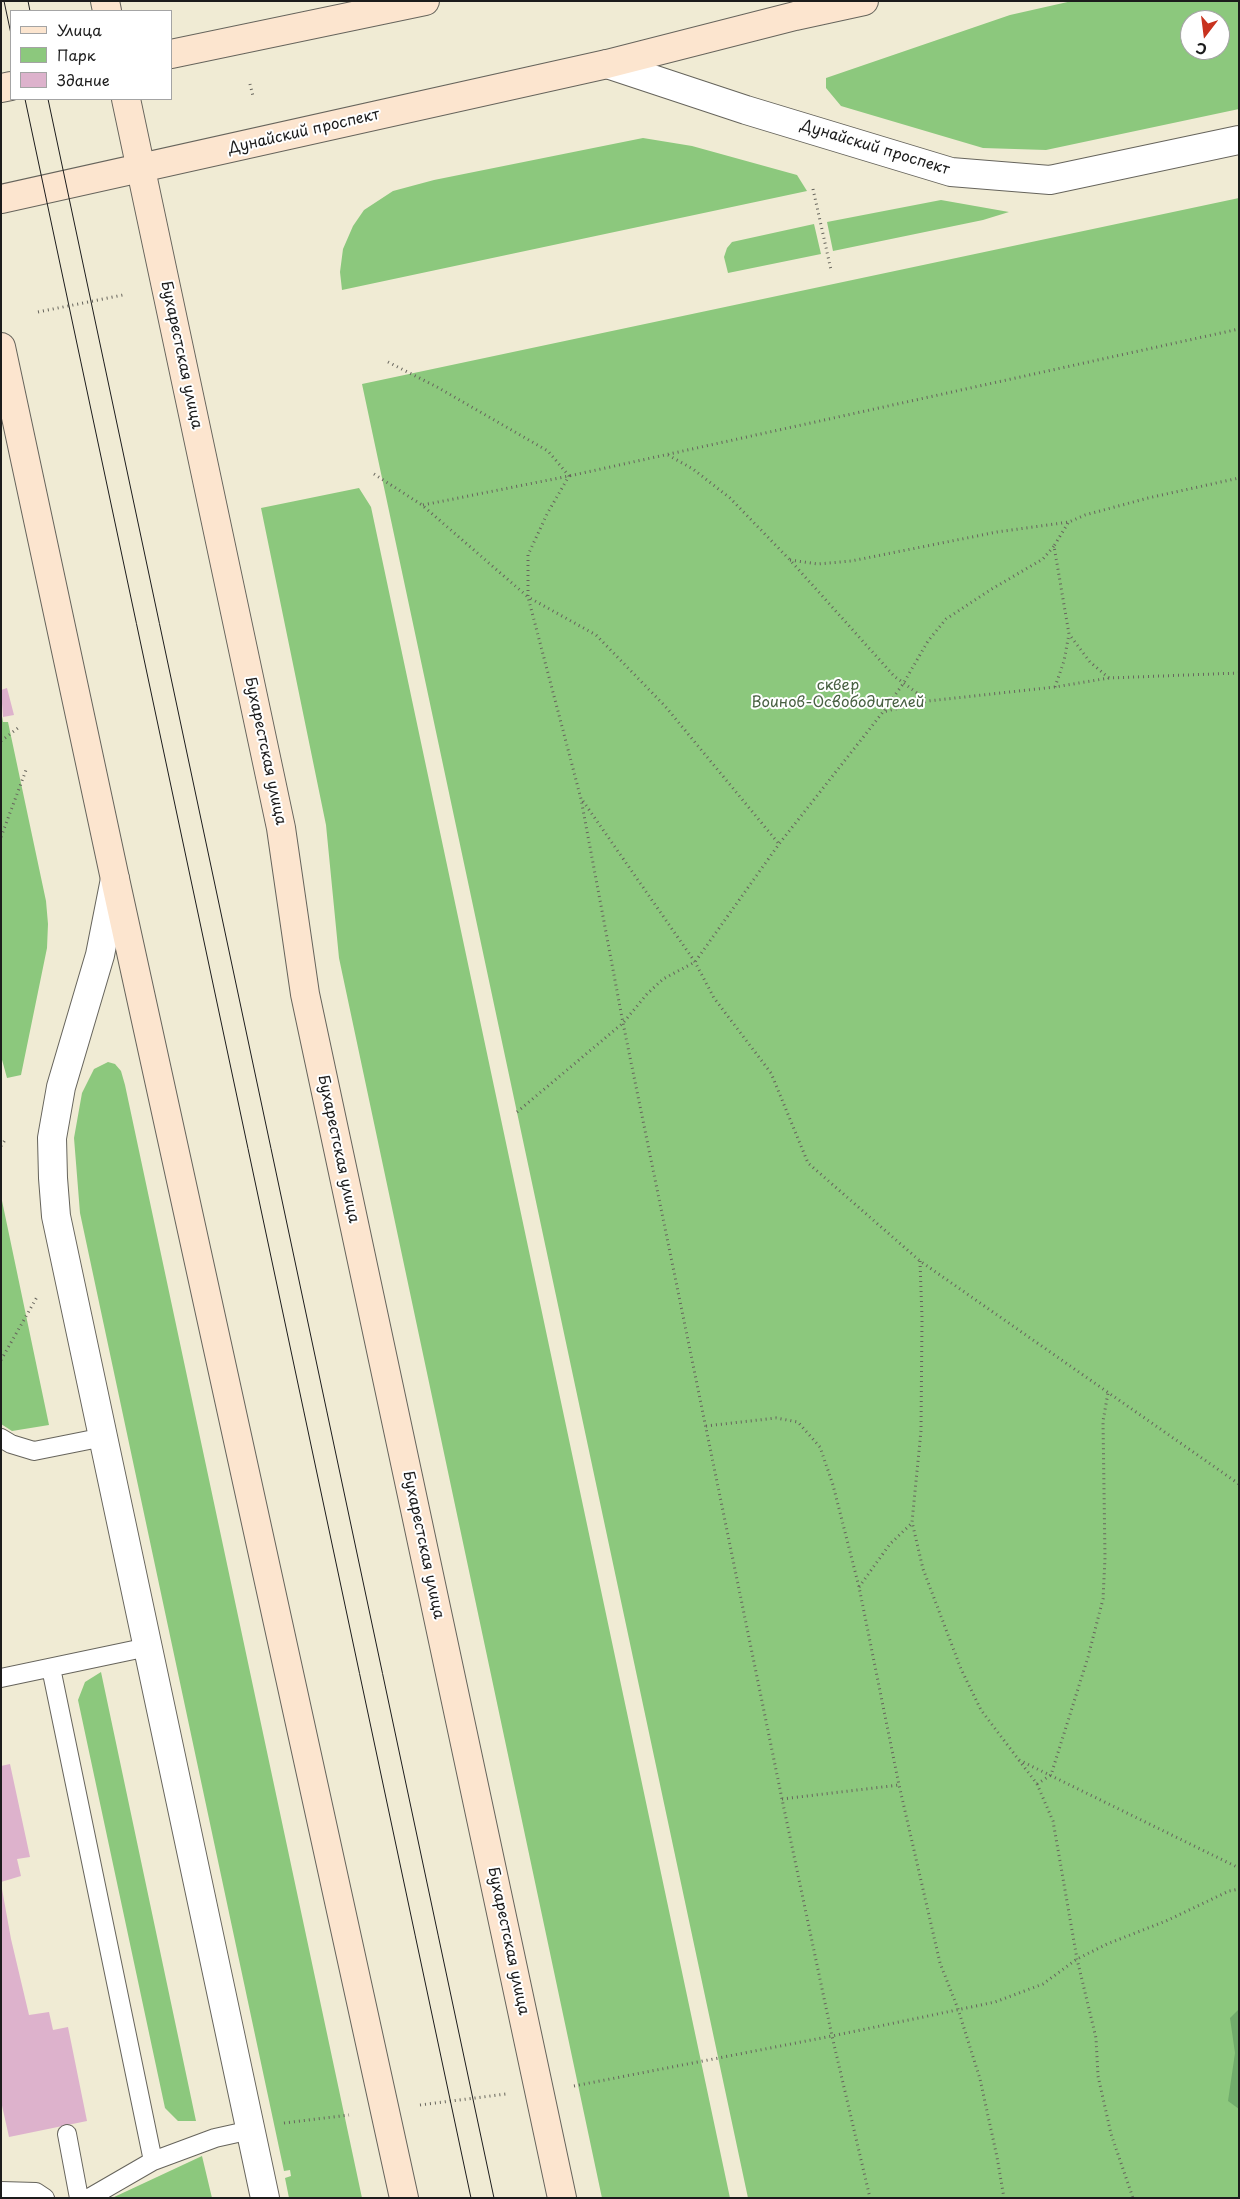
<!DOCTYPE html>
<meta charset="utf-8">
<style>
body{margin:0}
#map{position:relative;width:1240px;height:2199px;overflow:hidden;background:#f0ebd4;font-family:"Playpen Sans",sans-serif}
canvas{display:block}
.frame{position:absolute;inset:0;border:2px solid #1c1c1c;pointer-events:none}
.legend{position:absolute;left:10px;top:10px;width:162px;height:90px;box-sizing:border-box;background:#fff;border:1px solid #a4a4a4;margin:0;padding:6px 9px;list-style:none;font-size:15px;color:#1c1c1c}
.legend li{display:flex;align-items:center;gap:10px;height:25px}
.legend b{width:25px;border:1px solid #a4a4a4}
.north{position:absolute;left:1180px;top:10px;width:50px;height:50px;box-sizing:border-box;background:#fff;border:1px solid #a4a4a4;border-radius:50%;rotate:195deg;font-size:14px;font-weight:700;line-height:20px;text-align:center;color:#1c1c1c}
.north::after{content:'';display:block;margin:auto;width:18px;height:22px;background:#c8321e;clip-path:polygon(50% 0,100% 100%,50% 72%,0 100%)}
</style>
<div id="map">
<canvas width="1240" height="2199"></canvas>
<div class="frame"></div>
<ul class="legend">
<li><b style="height:6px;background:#fce5cf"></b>Улица</li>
<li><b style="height:14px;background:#8cc87d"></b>Парк</li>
<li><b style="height:14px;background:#ddb2cc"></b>Здание</li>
</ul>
<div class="north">С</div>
</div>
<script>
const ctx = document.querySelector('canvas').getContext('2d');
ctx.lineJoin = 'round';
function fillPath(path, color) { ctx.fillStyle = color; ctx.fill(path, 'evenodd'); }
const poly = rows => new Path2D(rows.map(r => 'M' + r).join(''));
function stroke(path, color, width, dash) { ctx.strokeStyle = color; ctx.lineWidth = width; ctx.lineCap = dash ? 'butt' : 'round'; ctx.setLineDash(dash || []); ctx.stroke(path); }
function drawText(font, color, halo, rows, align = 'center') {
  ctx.font = font + ' "Playpen Sans",sans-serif'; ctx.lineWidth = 4; ctx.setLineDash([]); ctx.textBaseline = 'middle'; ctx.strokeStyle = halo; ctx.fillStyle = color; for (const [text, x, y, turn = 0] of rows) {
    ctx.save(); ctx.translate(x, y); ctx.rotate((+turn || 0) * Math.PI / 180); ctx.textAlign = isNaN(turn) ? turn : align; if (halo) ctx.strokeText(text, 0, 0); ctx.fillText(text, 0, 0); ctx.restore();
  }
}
const green = poly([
 [1072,1,1239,1,1239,109,1046,150,983,148,841,106,826,88,826,78,1010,15],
 [1190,20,1220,20,1220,50,1190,50],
 [643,138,692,146,797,175,807,191,342,290,340,272,343,249,353,226,364,210,393,191,434,180],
 [1239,198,1239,2198,748,2198,362,384],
 [941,200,1009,212,983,220,833,251,827,222],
 [814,224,821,254,728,273,724,257,727,248,732,242],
 [359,488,371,507,730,2198,602,2198,339,958,326,825,261,508],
 [1,711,3,722,8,722,46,901,48,924,47,948,21,1075,7,1078,1,1056],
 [108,1062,115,1064,121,1071,125,1085,362,2198,289,2198,285,2178,291,2176,290,2170,284,2171,80,1213,74,1138,82,1093,94,1069],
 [1,1196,49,1425,12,1431,1,1424],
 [101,1672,196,2121,178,2121,165,2108,78,1700,85,1682],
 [202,2156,212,2198,112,2198]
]);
const forest = poly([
 [1239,2009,1239,2109,1228,2101,1235,2053,1230,2018]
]);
const building = poly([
 [7,688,14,715,3,717,1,690],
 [10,1764,30,1857,17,1859,21,1876,1,1882,1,1766],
 [2,1889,11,1939,29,2015,49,2012,53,2030,68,2027,87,2121,9,2137,1,2101]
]);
const path = poly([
 [250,84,253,96],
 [813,189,831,270],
 [38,312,123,295],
 [388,362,437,387,548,451,569,476,547,514,528,555,528,597,596,635,665,706,779,844],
 [668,455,693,469,730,498,790,560,894,676,928,701],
 [374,474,422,505,528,597,581,799,623,1023,782,1799,832,2036,870,2198],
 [423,505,569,476,1239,329],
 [1068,523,1054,546,1069,634,1090,662,1109,678],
 [790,560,818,564,851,561,997,532,1069,522,1085,515,1148,498,1239,478],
 [1,671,5,671],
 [1055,687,1064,661,1069,634],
 [884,710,903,684,928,641,946,619,990,590,1043,559,1054,546],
 [1,741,18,728],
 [583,801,695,962,714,998,771,1073,808,1163,920,1261,1239,1484],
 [1,837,26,770],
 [517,1112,623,1023,647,994,663,979,695,962,779,844,883,712,928,701,1055,687,1109,678,1239,673],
 [1,1146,5,1140],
 [920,1261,922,1318,921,1431,912,1522,923,1569,961,1669,981,1710,1037,1784,1053,1821,1077,1959,1096,2038,1098,2076,1111,2134,1133,2198],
 [1,1360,37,1297],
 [706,1426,776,1418,798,1422,820,1447,833,1485,859,1587,899,1785,940,1963,958,2009,980,2079,997,2157,1004,2198],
 [859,1587,890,1544,912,1523],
 [1019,1760,1239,1868],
 [1037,1784,1051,1775,1088,1657,1103,1599,1105,1558,1103,1421,1108,1393],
 [782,1799,899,1785],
 [574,2086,832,2036,995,2002,1043,1984,1077,1959,1107,1944,1166,1921,1229,1891,1239,1889],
 [420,2105,506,2094],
 [284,2123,349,2115]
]);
const lane = poly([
 [1,1438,11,1444,34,1451,104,1437],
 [51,1668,153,2161],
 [1,1678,148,1647],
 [67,2134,79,2198],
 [1,2191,36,2192,45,2198],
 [89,2198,153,2161,215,2138,251,2130]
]);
const street = poly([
 [607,64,746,110,951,172,1050,180,1239,140],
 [115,879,100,955,61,1087,52,1138,53,1178,56,1216,265,2198]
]);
const secondary = poly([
 [105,1,107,11],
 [171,54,425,1],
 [1,88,11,86],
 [126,99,281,828,305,994,562,2198],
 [1,199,607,64,795,16,864,1],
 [1,347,115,879,404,2198]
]);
const tram = poly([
 [4,1,11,34],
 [28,1,30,11],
 [25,99,471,2198],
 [48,99,494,2198]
]);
const streetNames = [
 ["Дунайский проспект",304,132,-13],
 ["Дунайский проспект",875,148,17],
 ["Бухарестская улица",181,355,78],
 ["Бухарестская улица",265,751,78],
 ["Бухарестская улица",338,1149,78],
 ["Бухарестская улица",423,1545,78],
 ["Бухарестская улица",508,1941,78]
];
const parkNames = [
 ["сквер",838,686],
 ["Воинов-Освободителей",838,703]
];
fillPath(green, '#8cc87d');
fillPath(forest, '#71ac6c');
fillPath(building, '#ddb2cc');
stroke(lane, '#66645c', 20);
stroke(street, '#66645c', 30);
stroke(secondary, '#66645c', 30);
stroke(path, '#66645c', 3, [1, 4]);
stroke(lane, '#fff', 18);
stroke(street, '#fff', 28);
stroke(secondary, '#fce5cf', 28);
stroke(tram, '#1c1c1c', 1);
drawText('15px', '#1c1c1c', '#fff', streetNames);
drawText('15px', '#496143', '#fff', parkNames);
</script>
